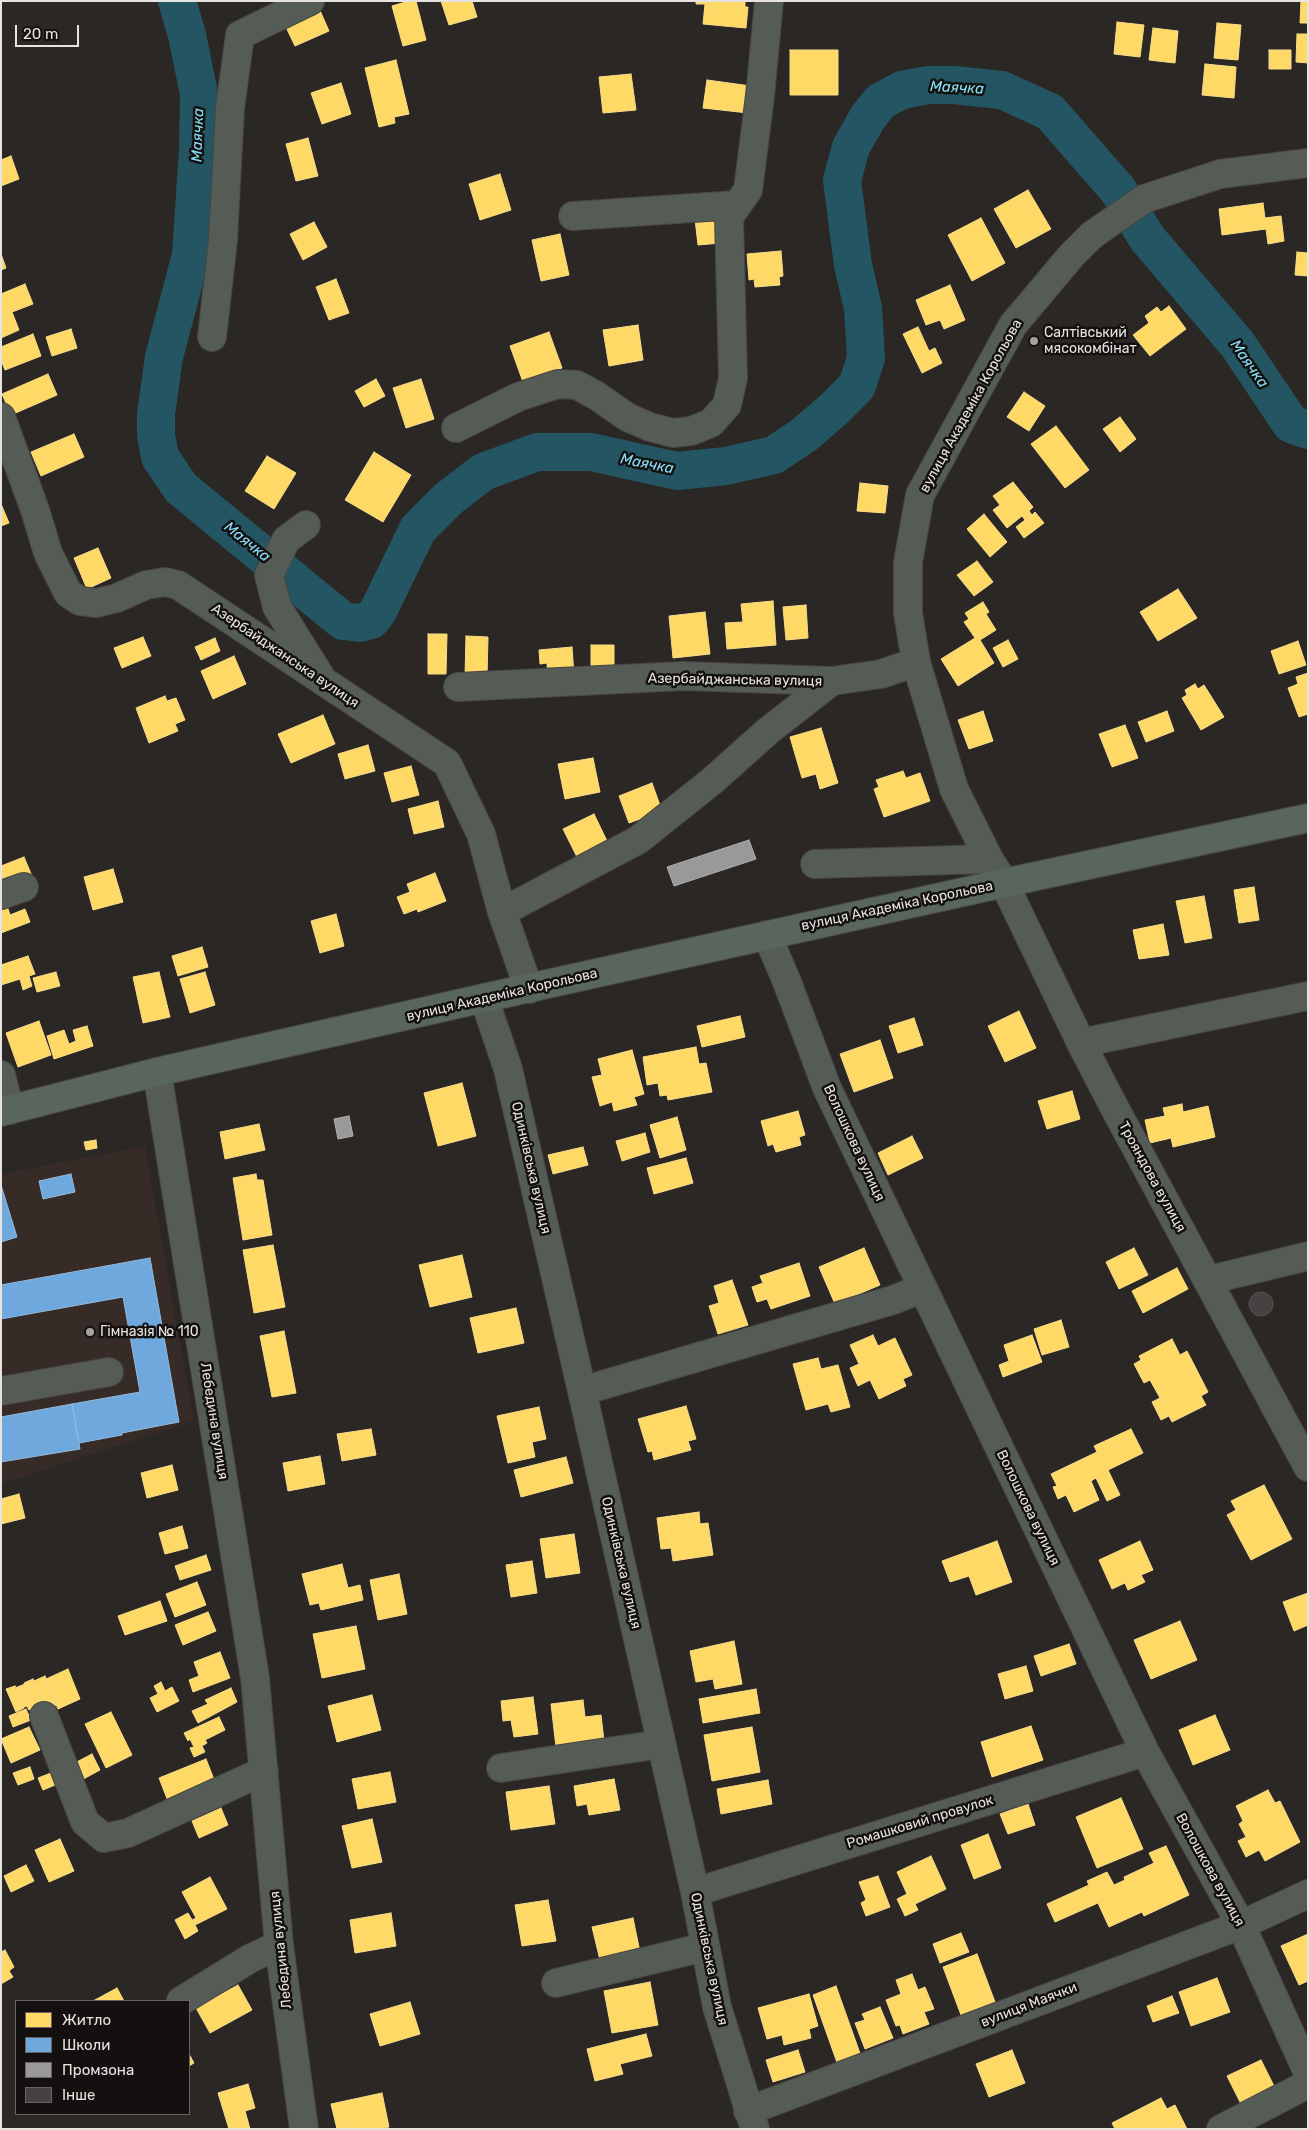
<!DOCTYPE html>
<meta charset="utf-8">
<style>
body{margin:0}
#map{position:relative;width:1309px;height:2130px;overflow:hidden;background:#2b2725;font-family:Rubik,sans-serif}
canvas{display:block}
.frame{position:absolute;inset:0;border:2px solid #e7e3e1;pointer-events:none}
.legend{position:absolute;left:15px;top:2000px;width:175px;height:115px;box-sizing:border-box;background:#13100f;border:1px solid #686463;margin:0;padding:6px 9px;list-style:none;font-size:15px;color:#e7e3e1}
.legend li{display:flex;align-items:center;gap:10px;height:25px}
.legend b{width:25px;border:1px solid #686463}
.scale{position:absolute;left:15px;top:25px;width:64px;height:22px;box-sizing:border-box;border:2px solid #e7e3e1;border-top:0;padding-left:6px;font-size:15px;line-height:18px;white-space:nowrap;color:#e7e3e1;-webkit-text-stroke:4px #13100f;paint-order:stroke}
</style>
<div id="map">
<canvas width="1309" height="2130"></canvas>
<div class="frame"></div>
<ul class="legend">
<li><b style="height:14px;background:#ffd966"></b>Житло</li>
<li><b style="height:14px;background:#6fa8dc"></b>Школи</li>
<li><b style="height:14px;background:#999"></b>Промзона</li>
<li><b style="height:14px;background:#464241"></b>Інше</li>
</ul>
<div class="scale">20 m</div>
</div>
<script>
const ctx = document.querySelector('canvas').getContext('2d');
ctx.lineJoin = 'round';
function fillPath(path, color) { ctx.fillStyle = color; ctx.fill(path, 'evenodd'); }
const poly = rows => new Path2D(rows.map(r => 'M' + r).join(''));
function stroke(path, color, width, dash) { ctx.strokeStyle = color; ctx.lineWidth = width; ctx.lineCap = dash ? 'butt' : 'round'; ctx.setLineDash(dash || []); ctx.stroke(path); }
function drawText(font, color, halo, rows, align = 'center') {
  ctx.font = font + ' Rubik,sans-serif'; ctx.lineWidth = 5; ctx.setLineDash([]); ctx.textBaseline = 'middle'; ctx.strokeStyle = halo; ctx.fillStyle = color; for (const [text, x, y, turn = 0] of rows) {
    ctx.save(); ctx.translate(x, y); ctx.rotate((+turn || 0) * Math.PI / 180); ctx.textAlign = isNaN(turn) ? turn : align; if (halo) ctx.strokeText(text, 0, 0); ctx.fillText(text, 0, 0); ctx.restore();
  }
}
const built = poly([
 [145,1146,194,1421,1,1484,1,1174]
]);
const homes = poly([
 [409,1,416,1,426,40,403,46,392,6,409,1],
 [441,1,472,1,477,17,449,25,441,1],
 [696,1,745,1,745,7,748,7,746,28,703,24,705,4,696,4,696,1],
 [1301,1,1308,1,1308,23,1300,23,1301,1],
 [318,6,329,31,295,46,283,21,318,6],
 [1117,22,1144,25,1140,57,1114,54,1117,22],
 [1217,23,1241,25,1238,60,1214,58,1217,23],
 [1153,28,1178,31,1175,63,1149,60,1153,28],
 [1297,34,1308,34,1308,63,1296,62,1297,34],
 [790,50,838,50,838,95,790,95,790,50],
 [1269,50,1291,50,1291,69,1269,69,1269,50],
 [396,60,409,114,394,117,395,123,379,127,365,68,396,60],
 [1205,64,1236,67,1234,98,1202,95,1205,64],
 [631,74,636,110,603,113,599,77,631,74],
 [707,80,751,86,748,113,703,108,707,80],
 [341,83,351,114,322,124,311,93,341,83],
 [308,138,318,176,296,181,286,144,308,138],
 [11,156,19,179,1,186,1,160,11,156],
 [500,174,511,210,480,220,469,184,500,174],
 [1028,190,1051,229,1016,248,994,209,1028,190],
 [1263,203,1265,218,1281,216,1284,241,1268,244,1266,229,1222,235,1219,209,1263,203],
 [718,216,721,243,698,245,695,219,718,216],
 [981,218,1005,263,972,281,948,235,981,218],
 [314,222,327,247,303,260,290,234,314,222],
 [560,234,569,275,541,281,532,240,560,234],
 [781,251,783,276,779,277,780,285,755,287,754,279,749,280,747,254,781,251],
 [1297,252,1308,253,1308,276,1295,275,1297,252],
 [1,254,6,268,1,270,1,254],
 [336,279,349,313,329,320,316,287,336,279],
 [25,284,33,304,12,312,19,330,1,338,1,294,25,284],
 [950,285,965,320,944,329,940,320,926,325,916,300,950,285],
 [1169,306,1186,329,1150,356,1133,335,1149,323,1145,316,1157,307,1161,312,1169,306],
 [638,325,643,360,609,366,603,330,638,325],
 [918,327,929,351,935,348,942,363,922,373,903,334,918,327],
 [71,329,77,348,52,356,46,337,71,329],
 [549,332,562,368,523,382,510,346,549,332],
 [33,334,41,356,5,370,1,360,1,347,33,334],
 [48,374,57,395,11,415,2,394,48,374],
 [376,379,385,396,364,407,355,391,376,379],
 [421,379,434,419,406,428,393,388,421,379],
 [1024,392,1045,406,1029,431,1007,417,1024,392],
 [1120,417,1136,439,1120,452,1103,429,1120,417],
 [1056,426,1089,470,1065,488,1031,444,1056,426],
 [74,434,84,457,41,476,31,452,74,434],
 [374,452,411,475,383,522,345,500,374,452],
 [267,456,296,473,274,509,245,491,267,456],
 [1013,482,1033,507,1029,511,1032,515,1035,512,1044,523,1024,538,1016,527,1025,520,1022,516,1007,528,993,510,1000,505,993,496,1013,482],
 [860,483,888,486,885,513,857,511,860,483],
 [1,504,9,523,1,526,1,504],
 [984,514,1007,542,990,557,967,529,984,514],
 [98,548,111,578,87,589,74,558,98,548],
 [977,561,993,582,974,596,957,575,977,561],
 [1178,589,1197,618,1158,641,1140,612,1178,589],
 [773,601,776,645,727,649,725,623,743,622,741,604,773,601],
 [983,602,989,612,986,614,996,630,980,640,994,663,958,686,941,659,975,638,964,622,969,619,965,613,983,602],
 [806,605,808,638,786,640,783,607,806,605],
 [705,612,710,654,673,658,669,616,705,612],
 [428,634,447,634,446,674,428,674,428,634],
 [466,636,488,637,487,677,465,677,466,636],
 [143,637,151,656,122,668,114,648,143,637],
 [215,638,220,651,201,660,195,647,215,638],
 [1008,640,1018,659,1003,667,993,648,1008,640],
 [1298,641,1306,665,1279,674,1271,651,1298,641],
 [591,645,614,645,614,674,591,674,591,645],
 [572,647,574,676,548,678,547,663,540,664,539,650,572,647],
 [234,656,246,684,213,699,201,671,234,656],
 [1308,673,1308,714,1299,717,1288,688,1298,684,1296,677,1308,673],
 [1195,684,1198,689,1204,685,1224,717,1201,730,1182,698,1187,695,1185,690,1195,684],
 [165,696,167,701,176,698,185,720,175,724,178,731,149,743,136,708,165,696],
 [983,711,993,741,969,749,958,720,983,711],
 [1167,711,1174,731,1146,742,1138,722,1167,711],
 [323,715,335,744,291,763,278,734,323,715],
 [1125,725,1138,758,1112,767,1099,734,1125,725],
 [821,728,838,783,820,789,816,774,802,778,790,737,821,728],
 [368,745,375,771,345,779,338,754,368,745],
 [593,758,600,792,565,799,558,764,593,758],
 [411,766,419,795,392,802,384,773,411,766],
 [903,771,906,778,920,773,930,801,884,817,874,789,879,787,876,780,903,771],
 [652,783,662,811,629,823,619,796,652,783],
 [438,801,444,827,414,834,408,809,438,801],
 [594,814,607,841,577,857,563,829,594,814],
 [24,857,32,876,1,889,1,866,24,857],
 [113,869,123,902,93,910,84,877,113,869],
 [435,873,446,901,418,912,417,909,404,914,397,897,410,892,407,884,435,873],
 [1254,887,1259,920,1239,923,1234,890,1254,887],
 [1204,896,1212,938,1185,943,1176,901,1204,896],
 [5,900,10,915,25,909,30,922,1,933,1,902,5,900],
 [336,914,344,946,320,953,311,921,336,914],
 [1163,924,1169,955,1139,959,1133,930,1163,924],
 [202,947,208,967,178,976,172,956,202,947],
 [28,956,35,974,29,976,32,986,23,990,20,979,1,985,1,965,28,956],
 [56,972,60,986,37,992,33,978,56,972],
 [159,972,170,1017,143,1023,133,977,159,972],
 [205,972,215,1005,190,1013,180,979,205,972],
 [1019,1011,1036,1048,1005,1062,988,1026,1019,1011],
 [740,1016,745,1037,702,1047,697,1026,740,1016],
 [914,1018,923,1045,898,1053,889,1026,914,1018],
 [39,1021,51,1055,18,1067,6,1033,39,1021],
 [87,1026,93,1046,54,1059,47,1036,64,1030,69,1044,76,1041,73,1030,87,1026],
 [880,1040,893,1078,854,1092,840,1054,880,1040],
 [696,1047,699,1064,706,1063,712,1092,668,1100,667,1095,660,1096,658,1083,647,1085,643,1057,696,1047],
 [632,1050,644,1094,634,1097,637,1105,614,1111,612,1102,600,1106,592,1077,602,1075,598,1059,632,1050],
 [462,1083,476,1136,438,1146,424,1093,462,1083],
 [1072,1091,1080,1119,1047,1129,1038,1101,1072,1091],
 [1182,1104,1183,1112,1208,1106,1215,1137,1173,1147,1171,1138,1150,1143,1145,1120,1165,1116,1163,1108,1182,1104],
 [798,1111,805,1135,799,1137,801,1145,776,1152,773,1144,768,1146,761,1121,798,1111],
 [677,1117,686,1150,660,1158,650,1125,677,1117],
 [259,1124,265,1150,225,1159,220,1132,259,1124],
 [645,1133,650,1152,622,1161,616,1141,645,1133],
 [912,1136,923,1158,888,1175,878,1153,912,1136],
 [96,1140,97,1148,86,1150,84,1142,96,1140],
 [583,1147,588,1165,553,1174,548,1155,583,1147],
 [686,1158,693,1183,654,1194,647,1168,686,1158],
 [256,1174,257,1180,263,1180,272,1235,243,1240,233,1178,256,1174],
 [273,1245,285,1307,254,1313,243,1250,273,1245],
 [864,1248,880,1285,835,1304,819,1267,864,1248],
 [1134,1248,1148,1275,1119,1289,1106,1262,1134,1248],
 [462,1255,472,1297,430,1307,419,1265,462,1255],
 [799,1263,810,1296,771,1309,767,1299,757,1302,752,1287,763,1283,760,1276,799,1263],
 [1177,1268,1188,1289,1143,1313,1132,1291,1177,1268],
 [732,1280,748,1325,718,1334,709,1306,719,1303,714,1286,732,1280],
 [516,1308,524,1343,478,1353,470,1318,516,1308],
 [1061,1320,1069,1347,1042,1355,1034,1329,1061,1320],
 [284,1331,296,1393,272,1397,260,1336,284,1331],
 [873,1335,878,1346,895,1338,912,1375,903,1379,906,1386,879,1399,870,1380,858,1386,850,1368,859,1364,850,1345,873,1335],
 [1032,1335,1042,1362,1003,1377,999,1365,1009,1361,1004,1345,1032,1335],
 [1172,1339,1180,1355,1187,1351,1208,1392,1201,1396,1206,1405,1172,1422,1169,1416,1161,1420,1152,1402,1160,1398,1150,1380,1144,1383,1134,1364,1141,1360,1139,1356,1172,1339],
 [818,1358,821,1369,838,1365,850,1407,831,1412,828,1404,806,1410,793,1364,818,1358],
 [686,1406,696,1439,688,1441,691,1450,654,1460,652,1451,648,1452,638,1419,686,1406],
 [539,1407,546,1439,532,1442,535,1457,508,1463,497,1416,539,1407],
 [371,1429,376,1455,342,1461,337,1434,371,1429],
 [1131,1429,1143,1453,1108,1470,1120,1495,1107,1501,1096,1478,1091,1481,1099,1500,1074,1512,1066,1495,1058,1499,1053,1487,1057,1486,1051,1474,1097,1452,1094,1446,1131,1429],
 [320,1456,325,1484,288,1491,283,1463,320,1456],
 [566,1457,573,1483,521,1497,514,1470,566,1457],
 [172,1465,178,1490,147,1498,141,1473,172,1465],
 [1264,1485,1292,1539,1251,1560,1227,1515,1236,1510,1231,1501,1264,1485],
 [19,1494,25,1518,1,1524,1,1499,19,1494],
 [699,1512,700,1524,708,1523,713,1555,673,1561,671,1548,661,1549,657,1518,699,1512],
 [182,1526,188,1548,165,1554,159,1533,182,1526],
 [574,1534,580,1573,546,1578,540,1539,574,1534],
 [997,1541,1012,1582,976,1595,969,1576,950,1582,942,1561,997,1541],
 [1140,1541,1153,1570,1141,1575,1145,1582,1128,1590,1125,1583,1112,1589,1099,1560,1140,1541],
 [206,1555,211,1570,180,1580,175,1566,206,1555],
 [532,1561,537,1593,511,1597,506,1565,532,1561],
 [342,1564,348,1588,360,1585,363,1600,321,1610,319,1603,310,1605,302,1574,342,1564],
 [399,1574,407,1614,378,1620,370,1580,399,1574],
 [197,1582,206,1605,175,1617,166,1594,197,1582],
 [1308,1593,1308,1625,1294,1631,1283,1602,1308,1593],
 [160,1601,167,1621,125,1635,118,1616,160,1601],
 [208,1612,216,1631,183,1645,175,1625,208,1612],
 [1180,1621,1197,1660,1151,1679,1134,1640,1180,1621],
 [356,1626,365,1669,322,1678,313,1634,356,1626],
 [734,1641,742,1684,715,1689,713,1679,696,1682,690,1651,734,1641],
 [1069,1644,1076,1664,1041,1676,1034,1656,1069,1644],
 [220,1652,230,1678,193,1692,189,1680,199,1676,194,1662,220,1652],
 [1026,1666,1033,1691,1005,1699,998,1674,1026,1666],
 [68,1669,80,1699,58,1709,46,1679,68,1669],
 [45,1676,57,1705,54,1706,57,1712,46,1710,34,1681,45,1676],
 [33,1679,43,1704,34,1708,24,1683,33,1679],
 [161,1682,165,1691,172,1687,179,1701,157,1712,150,1698,158,1694,154,1686,161,1682],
 [25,1684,34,1708,29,1710,27,1706,24,1707,15,1688,25,1684],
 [15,1686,24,1708,16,1712,6,1689,15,1686],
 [231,1688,237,1702,198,1723,192,1711,208,1704,205,1700,231,1688],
 [756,1689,760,1713,703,1723,699,1699,756,1689],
 [372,1695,381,1730,337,1742,328,1706,372,1695],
 [533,1697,538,1734,514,1737,511,1720,503,1721,501,1701,533,1697],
 [583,1700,585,1717,601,1715,604,1741,556,1747,551,1704,583,1700],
 [26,1709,31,1720,13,1727,9,1716,26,1709],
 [111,1712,132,1755,106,1768,85,1724,111,1712],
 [1215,1715,1230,1750,1193,1765,1179,1730,1215,1715],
 [219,1717,225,1730,205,1740,207,1743,202,1746,205,1752,194,1757,190,1748,194,1747,190,1739,188,1741,184,1733,219,1717],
 [1031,1726,1043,1760,992,1777,981,1742,1031,1726],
 [29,1727,40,1750,11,1763,1,1739,29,1727],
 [752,1727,760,1772,712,1781,704,1735,752,1727],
 [92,1754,100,1770,76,1783,67,1767,92,1754],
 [206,1759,215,1782,168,1801,159,1778,206,1759],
 [30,1767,34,1779,18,1785,13,1773,30,1767],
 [390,1772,396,1802,358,1809,352,1779,390,1772],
 [51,1773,55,1785,43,1790,38,1778,51,1773],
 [614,1779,620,1810,589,1815,587,1804,577,1806,574,1786,614,1779],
 [768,1780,772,1804,721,1814,717,1789,768,1780],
 [549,1786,555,1824,511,1830,506,1792,549,1786],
 [1268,1790,1275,1803,1280,1801,1300,1842,1265,1861,1259,1850,1246,1857,1238,1841,1246,1837,1239,1824,1243,1821,1236,1806,1268,1790],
 [1121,1798,1143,1849,1097,1868,1076,1817,1121,1798],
 [1028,1804,1035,1825,1008,1834,1000,1814,1028,1804],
 [221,1808,228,1825,199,1838,192,1821,221,1808],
 [372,1819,382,1862,352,1868,342,1826,372,1819],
 [988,1834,1001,1868,974,1879,961,1845,988,1834],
 [60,1839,74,1871,49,1882,35,1850,60,1839],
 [1166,1846,1189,1895,1144,1916,1142,1912,1109,1927,1098,1903,1055,1922,1047,1904,1089,1885,1087,1881,1107,1872,1114,1885,1125,1880,1124,1877,1154,1863,1149,1853,1166,1846],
 [931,1856,946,1889,915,1904,918,1910,905,1916,897,1899,907,1894,897,1872,931,1856],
 [26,1865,34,1881,11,1892,4,1876,26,1865],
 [878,1876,890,1907,866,1916,861,1903,866,1900,859,1882,878,1876],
 [210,1877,227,1909,195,1925,198,1931,185,1939,175,1920,188,1913,192,1920,196,1918,182,1892,210,1877],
 [548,1900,556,1941,522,1946,515,1905,548,1900],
 [391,1913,396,1946,355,1953,350,1920,391,1913],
 [633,1918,640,1952,600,1960,592,1927,633,1918],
 [961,1933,969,1952,940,1963,933,1944,961,1933],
 [1308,1934,1308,1981,1299,1985,1281,1946,1308,1934],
 [5,1950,14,1967,9,1971,13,1977,1,1984,1,1952,5,1950],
 [977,1954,995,2002,961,2015,943,1967,977,1954],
 [912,1974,918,1990,925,1987,934,2009,924,2012,929,2024,903,2034,900,2025,896,2026,886,2000,901,1994,896,1980,912,1974],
 [1217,1978,1230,2012,1191,2026,1179,1992,1217,1978],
 [650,1982,658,2025,612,2033,604,1991,650,1982],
 [238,1985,252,2010,210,2033,196,2008,238,1985],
 [836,1986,862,2059,839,2068,813,1995,836,1986],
 [117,1988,124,2001,93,2001,117,1988],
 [809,1994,818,2026,809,2029,811,2038,784,2045,782,2035,767,2039,758,2008,809,1994],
 [1172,1996,1179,2013,1153,2022,1147,2006,1172,1996],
 [410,2002,420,2034,380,2046,370,2014,410,2002],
 [880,2007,893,2038,865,2049,855,2023,865,2020,862,2014,880,2007],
 [646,2034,652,2056,620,2064,623,2074,595,2081,587,2049,646,2034],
 [798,2050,805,2072,773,2082,766,2060,798,2050],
 [1012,2050,1025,2083,989,2097,976,2064,1012,2050],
 [189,2054,194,2063,189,2066,189,2054],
 [1261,2060,1276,2090,1242,2106,1227,2076,1261,2060],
 [248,2084,255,2108,245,2111,250,2129,229,2129,218,2093,248,2084],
 [382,2093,389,2127,379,2129,337,2129,331,2104,382,2093],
 [1161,2098,1167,2109,1175,2105,1187,2129,1115,2129,1112,2123,1161,2098]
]);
const schools = poly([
 [71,1174,75,1192,43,1199,39,1181,71,1174],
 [1,1185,17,1237,1,1242,1,1185],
 [150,1258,179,1422,122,1433,122,1435,79,1443,72,1404,140,1392,123,1297,1,1319,1,1285,150,1258],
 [72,1404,80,1449,1,1462,1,1417,72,1404]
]);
const industry = poly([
 [749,840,756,859,674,886,667,867,749,840],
 [349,1116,353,1136,338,1139,334,1119,349,1116]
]);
const river = poly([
 [177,1,187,35,199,94,198,149,191,255,164,357,156,414,156,435,160,457,181,488,343,621,360,623,371,620,378,611,418,529,448,499,483,472,537,452,591,452,677,471,726,466,774,455,804,435,833,410,857,386,866,358,863,308,853,265,842,180,851,147,868,117,881,101,902,90,928,85,954,85,1002,90,1050,112,1118,190,1147,238,1238,345,1291,424,1308,430]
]);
const building = poly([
 '1249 1304a12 12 0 1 1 24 0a12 12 0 1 1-24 0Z'
]);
const minor = poly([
 [1308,163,1220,174,1144,199,1092,235,1071,256,1013,325,920,495,908,562,908,613,916,662,954,789,989,859,1004,883,1081,1043,1112,1103,1308,1467],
 [573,216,737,205],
 [212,337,223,240,230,108,240,35,310,1],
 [1,417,35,510,48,553,68,593,80,601,97,603,117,598,146,585,165,582,178,585,447,763,481,834,502,912,529,989],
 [456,428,518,397,558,384,577,385,597,396,627,417,650,427,673,433,691,431,711,423,727,405,733,378,729,217,748,190,760,96,769,1],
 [306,525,286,540,269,575,277,607,320,676],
 [458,687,683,676,832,681],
 [815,864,989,859],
 [1,895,24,887],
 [502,912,638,840,712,781,768,731,832,681,881,674,916,662],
 [767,935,787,982,827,1088,1145,1752,1241,1925,1308,2073],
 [484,998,508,1069,582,1391,695,1892,717,2007,755,2129],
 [1081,1043,1308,996],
 [157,1072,255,1678,279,1945,304,2129],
 [1,1075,10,1110],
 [1209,1280,1308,1256],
 [1,1391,109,1372],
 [582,1391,893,1300,923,1288],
 [44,1716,85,1822,104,1838,128,1833,264,1771],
 [501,1768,661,1744],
 [695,1892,1145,1752],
 [556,1983,705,1947],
 [181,2001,251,1958,279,1945],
 [748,2111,1241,1925,1308,1894],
 [1221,2129,1308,2084]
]);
const major = poly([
 [1,1112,157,1072,484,998,1004,883,1308,818]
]);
const markers = [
 [1034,341,5,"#a5a19f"],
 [90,1332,5,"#a5a19f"]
];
const poiNames = [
 ["Салтівський",1044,333],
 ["мясокомбінат",1044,349],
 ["Гімназія № 110",100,1332]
];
const streetNames = [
 ["вулиця Академіка Корольова",971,406,-61],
 ["Азербайджанська вулиця",285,656,34],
 ["Азербайджанська вулиця",735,680,1],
 ["вулиця Академіка Корольова",897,906,-12],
 ["вулиця Академіка Корольова",502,995,-13],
 ["Волошкова вулиця",854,1143,65],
 ["Одинківська вулиця",531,1168,77],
 ["Трояндова вулиця",1152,1177,61],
 ["Лебедина вулиця",214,1421,81],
 ["Волошкова вулиця",1028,1508,64],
 ["Одинківська вулиця",621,1563,77],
 ["Ромашковий провулок",920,1822,-17],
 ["Волошкова вулиця",1210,1870,61],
 ["Лебедина вулиця",281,1950,-96],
 ["Одинківська вулиця",709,1959,78],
 ["вулиця Маячки",1029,2005,-21]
];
const waterNames = [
 ["Маячка",957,88,3],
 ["Маячка",198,135,-88],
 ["Маячка",1249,364,55],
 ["Маячка",647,464,11],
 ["Маячка",247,542,39]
];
fillPath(built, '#372b27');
fillPath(homes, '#ffd966');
stroke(homes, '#f8dc8b', 1);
fillPath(schools, '#6fa8dc');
stroke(schools, '#93bade', 1);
fillPath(industry, '#999');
stroke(industry, '#b0afaf', 1);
stroke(river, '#235562', 38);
fillPath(building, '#464241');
stroke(building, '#585454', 1);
stroke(minor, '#484544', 30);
stroke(major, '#484544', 30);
stroke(minor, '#545c55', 28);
stroke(major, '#59665b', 28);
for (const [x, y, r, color] of markers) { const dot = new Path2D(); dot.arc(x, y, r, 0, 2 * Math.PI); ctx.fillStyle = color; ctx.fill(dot); stroke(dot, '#13100f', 2); }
drawText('14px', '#e7e3e1', '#13100f', poiNames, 'left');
drawText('14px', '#e7e3e1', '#13100f', streetNames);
drawText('italic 15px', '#86e0f8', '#13100f', waterNames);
</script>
